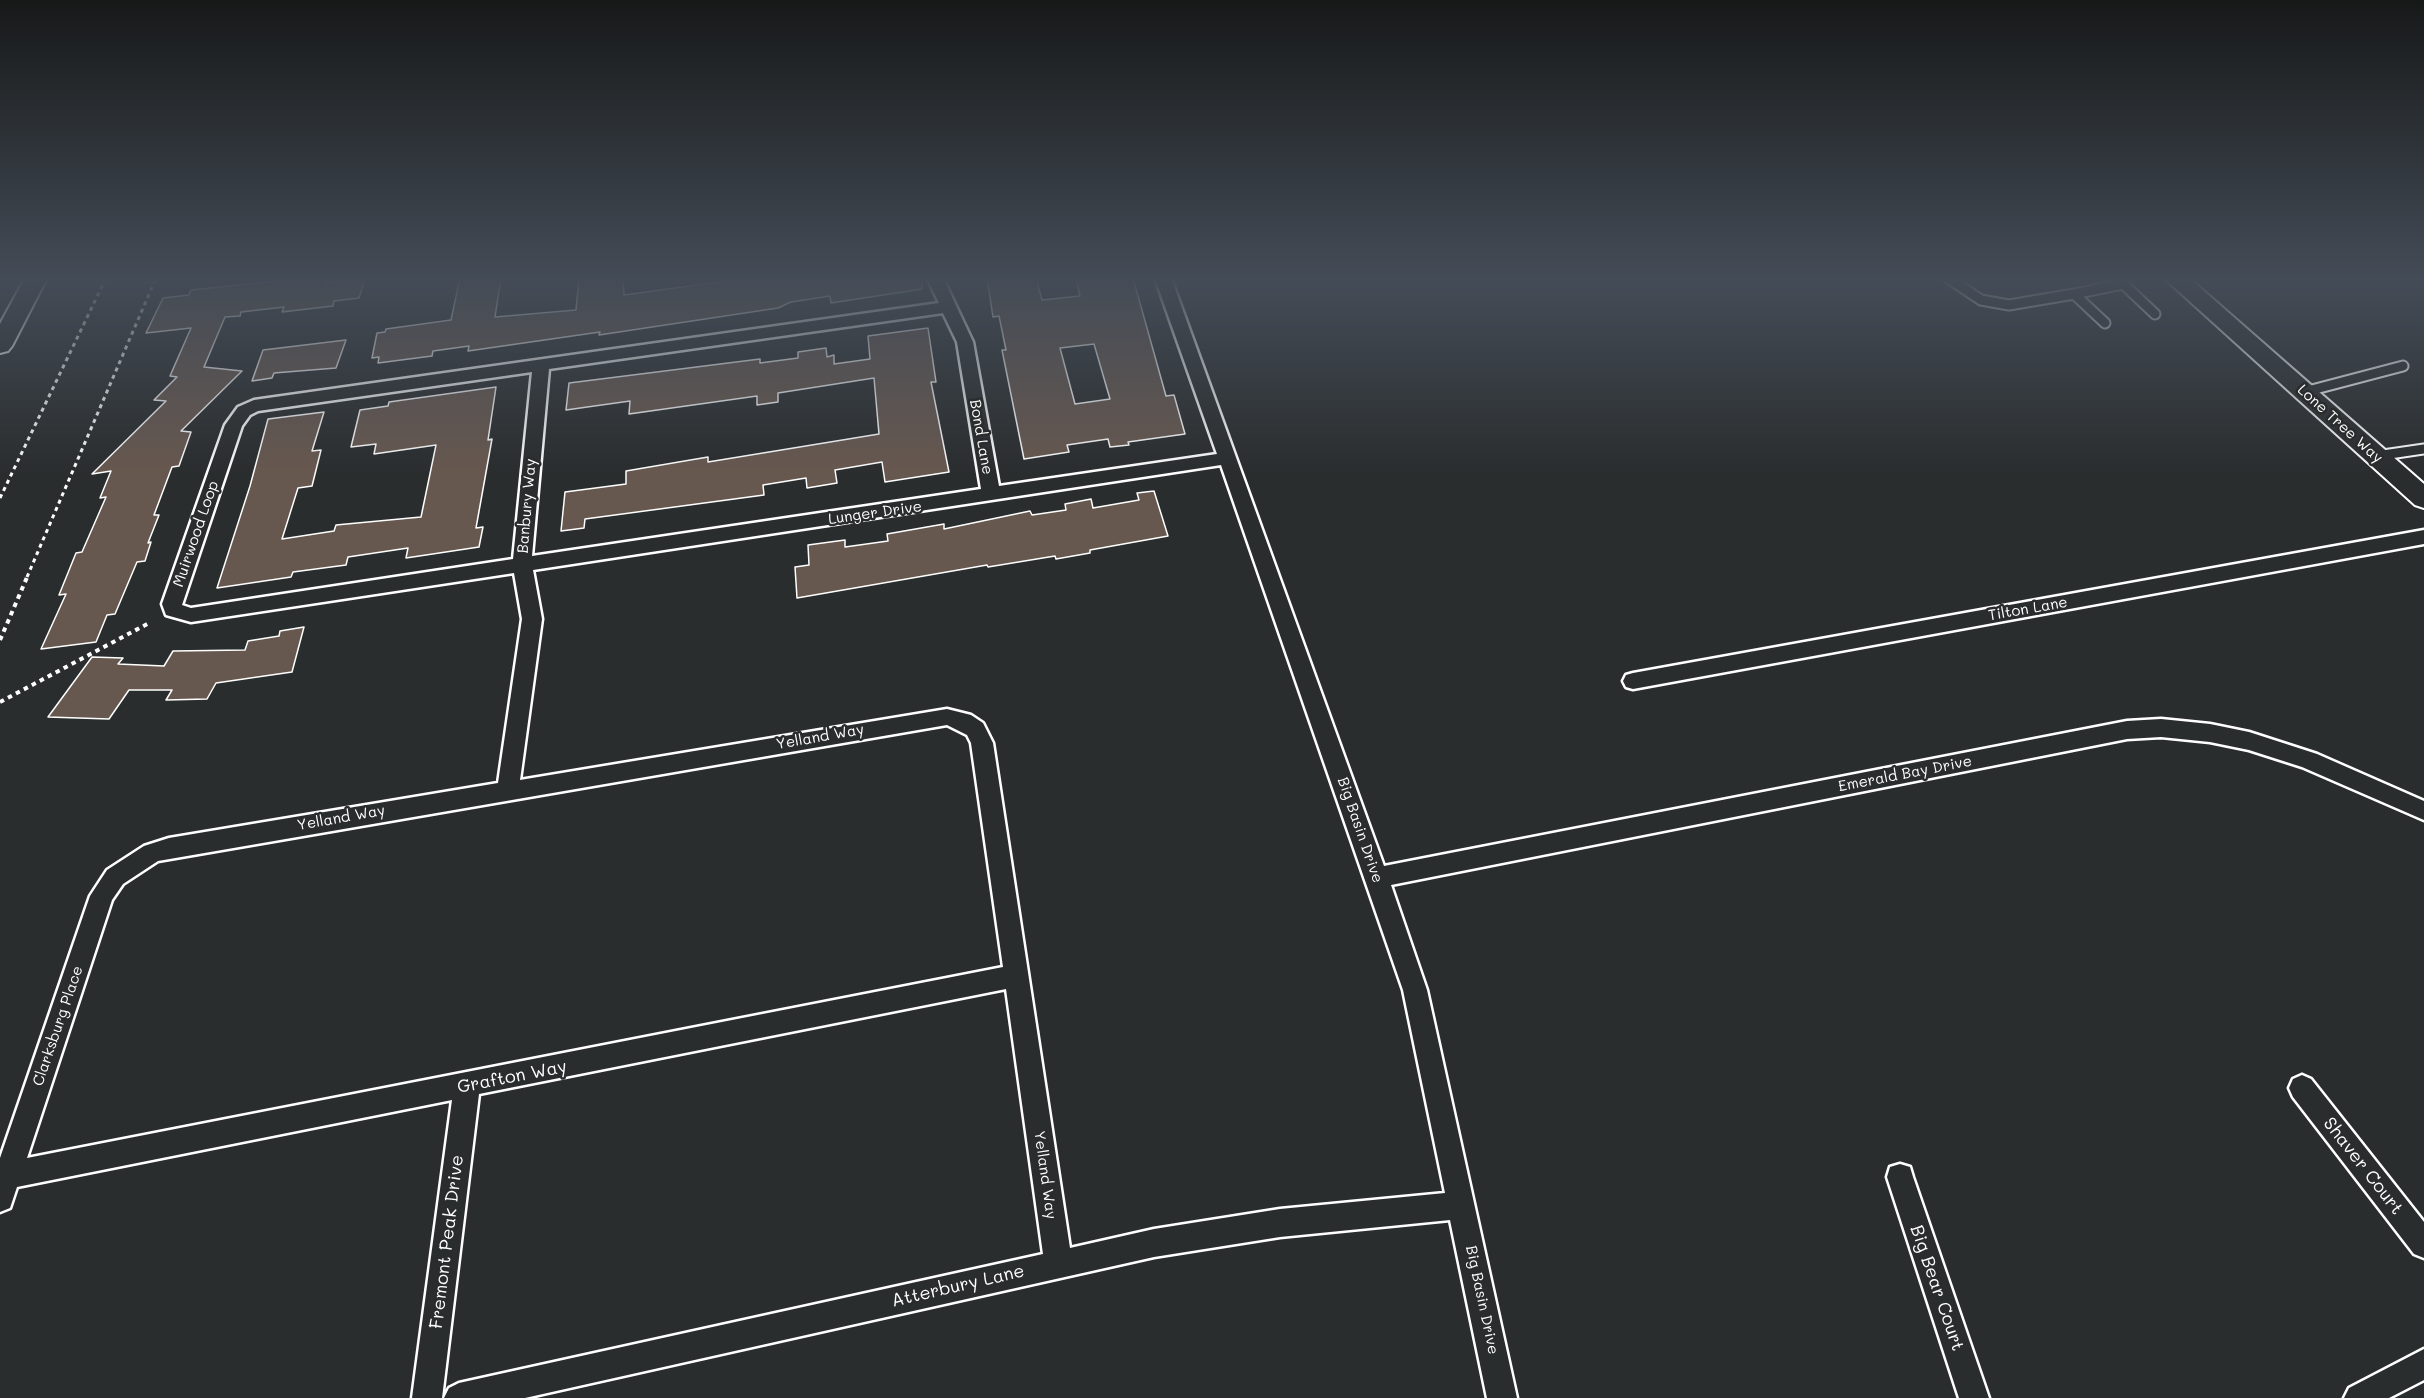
<!DOCTYPE html>
<style>
body{margin:0}
canvas{display:block;background:#2a2d2e}
</style>
<canvas width="2424" height="1398"></canvas>
<script>
const ctx = document.querySelector('canvas').getContext('2d');
ctx.lineJoin = 'round';
function fillPath(path, color) { ctx.fillStyle = color; ctx.fill(path, 'evenodd'); }
const poly = rows => new Path2D(rows.map(r => 'M' + r).join(''));
function stroke(path, color, width, dash) { ctx.strokeStyle = color; ctx.lineWidth = width; ctx.lineCap = dash ? 'butt' : 'round'; ctx.setLineDash(dash || []); ctx.stroke(path); }
function drawText(font, color, halo, rows, align = 'center') {
  ctx.font = font + ' Mali,sans-serif'; ctx.lineWidth = 5; ctx.setLineDash([]); ctx.textBaseline = 'middle'; ctx.strokeStyle = halo; ctx.fillStyle = color; for (const [text, x, y, turn = 0] of rows) {
    ctx.save(); ctx.translate(x, y); ctx.rotate((+turn || 0) * Math.PI / 180); ctx.textAlign = isNaN(turn) ? turn : align; if (halo) ctx.strokeText(text, 0, 0); ctx.fillText(text, 0, 0); ctx.restore();
  }
}
const building = poly([
 [308,278,327,278,326,283,365,278,359,298,334,301,333,306,282,312,284,307,241,312,240,316,225,317,204,367,242,371,181,431,191,432,179,466,172,467,154,515,159,515,148,543,151,542,145,561,137,562,115,614,107,615,96,642,41,649,66,594,59,595,76,553,82,552,106,497,100,498,111,471,92,474,166,401,154,400,177,377,170,376,191,328,146,333,163,298,189,295,191,290,308,278],
 [460,278,501,278,495,317,576,310,579,278,623,278,624,295,748,278,922,278,922,289,831,303,830,296,791,302,778,308,599,335,600,332,468,351,469,346,433,351,432,356,378,363,379,357,372,358,377,333,385,332,386,329,451,320,460,278],
 [987,278,1036,278,1042,300,1080,296,1076,278,1133,278,1166,396,1174,395,1185,434,1128,442,1129,445,1110,447,1108,439,1067,445,1069,452,1024,459,1002,350,1006,350,999,316,993,317,987,278],
 [1094,344,1110,399,1075,404,1060,348,1094,344],
 [928,328,936,382,931,382,949,472,885,482,882,462,835,470,837,483,807,488,806,478,763,485,764,495,585,519,584,528,561,531,565,492,626,484,626,471,708,457,708,462,879,434,874,378,778,393,778,402,757,405,757,396,629,414,630,401,566,410,569,383,760,359,760,363,798,358,798,352,826,348,827,357,834,355,834,364,870,359,868,336,928,328],
 [346,340,336,368,274,373,272,378,252,381,263,350,346,340],
 [496,387,488,440,492,439,476,528,483,527,479,547,406,558,408,548,348,557,346,565,293,572,291,577,217,588,250,486,268,419,324,412,312,451,321,450,312,486,298,488,282,539,334,531,336,525,421,517,436,445,374,454,376,444,351,447,360,410,388,406,389,402,496,387],
 [1154,491,1168,536,1090,550,1090,553,1056,559,1055,556,988,567,987,565,797,598,795,567,809,565,808,545,845,540,845,547,888,541,887,534,944,524,944,529,1030,511,1032,515,1066,510,1065,504,1091,499,1093,508,1139,500,1137,493,1154,491],
 [304,627,292,672,216,683,207,699,166,700,172,690,129,690,109,719,48,717,92,657,123,658,118,664,164,666,173,651,245,650,248,641,279,636,280,631,304,627]
]);
const pathFar1 = poly([
 [0,498,106,278],
 [27,577,156,278]
]);
const path = poly([
 [0,640,28,575],
 [0,702,151,622]
]);
const lane = poly([
 [1948,278,1981,300,2009,305,2074,294],
 [2119,280,2155,314],
 [2105,323,2074,294,2123,284],
 [2304,392,2403,366],
 [2376,456,2424,449]
]);
const street = poly([
 [927,278,943,278,973,342,999,486,1217,454,1155,278,1171,278,1384,866,2127,721,2161,719,2210,724,2249,732,2317,754,2424,801,2424,820,2302,767,2249,750,2210,742,2161,737,2127,739,1391,885,1427,990,1517,1398,1487,1398,1450,1220,1280,1237,1154,1257,525,1398,444,1398,449,1388,459,1383,1043,1254,1006,989,479,1094,442,1398,412,1398,452,1100,17,1187,10,1208,0,1212,0,1158,90,896,107,870,144,846,169,838,498,783,522,619,514,573,191,622,166,615,162,604,225,425,238,407,254,400,939,303,927,278],
 [943,313,957,342,981,489,532,556,549,369,943,313],
 [532,372,513,559,191,608,182,605,242,426,250,415,258,411,532,372],
 [1221,465,1403,990,1445,1193,1280,1209,1154,1229,1070,1248,993,743,983,723,971,715,947,709,520,780,542,619,533,570,1221,465],
 [947,725,967,735,971,743,1003,967,27,1158,112,900,123,884,158,861,947,725],
 [2424,530,2424,544,1633,689,1626,687,1623,681,1626,675,1633,673,2424,530],
 [2302,1075,2311,1079,2424,1222,2424,1258,2414,1254,2293,1097,2289,1088,2293,1079,2302,1075],
 [1900,1164,1910,1167,1913,1177,1989,1398,1959,1398,1887,1177,1890,1167,1900,1164],
 [2424,1349,2424,1380,2389,1398,2344,1398,2349,1388,2424,1349]
]);
const secondary = poly([
 [25,278,47,278,12,346,8,351,0,353,0,324,25,278],
 [2164,278,2189,278,2424,484,2424,508,2415,505,2164,278]
]);
const streetNames = [
 ["Lone Tree Way",2340,424,42],
 ["Bond Lane",981,437,80],
 ["Banbury Way",527,506,-85],
 ["Lunger Drive",875,513,-8],
 ["Muirwood Loop",196,534,-71],
 ["Tilton Lane",2028,609,-10],
 ["Yelland Way",820,737,-10],
 ["Emerald Bay Drive",1905,774,-11],
 ["Yelland Way",341,818,-10],
 ["Big Basin Drive",1360,830,71],
 ["Clarksburg Place",58,1026,-71],
 ["Yelland Way",1045,1175,82],
 ["Big Basin Drive",1482,1300,78]
];
const nearStreetnames = [
 ["Grafton Way",512,1077,-11],
 ["Shaver Court",2363,1166,52],
 ["Fremont Peak Drive",447,1242,-83],
 ["Atterbury Lane",958,1286,-13],
 ["Big Bear Court",1937,1288,71]
];
fillPath(building, '#67584f');
stroke(building, '#fff', 1.5);
stroke(lane, '#fff', 13);
stroke(street, '#fff', 5);
stroke(secondary, '#fff', 4);
stroke(pathFar1, '#fff', 3, [4, 4]);
stroke(path, '#fff', 4, [4.5, 4.5]);
stroke(lane, '#2a2d2e', 9);
fillPath(street, '#2a2d2e');
fillPath(secondary, '#2a2d2e');
const sky = ctx.createLinearGradient(0, 0, 0, 474);
sky.addColorStop(0, '#171919');
sky.addColorStop(0.59, '#444c57');
sky.addColorStop(1, '#444c5700');
ctx.fillStyle = sky;
ctx.fillRect(0, 0, 2424, 474);
drawText('15px', '#fff', '#2a2d2e', streetNames);
drawText('18px', '#fff', '#2a2d2e', nearStreetnames);
</script>
